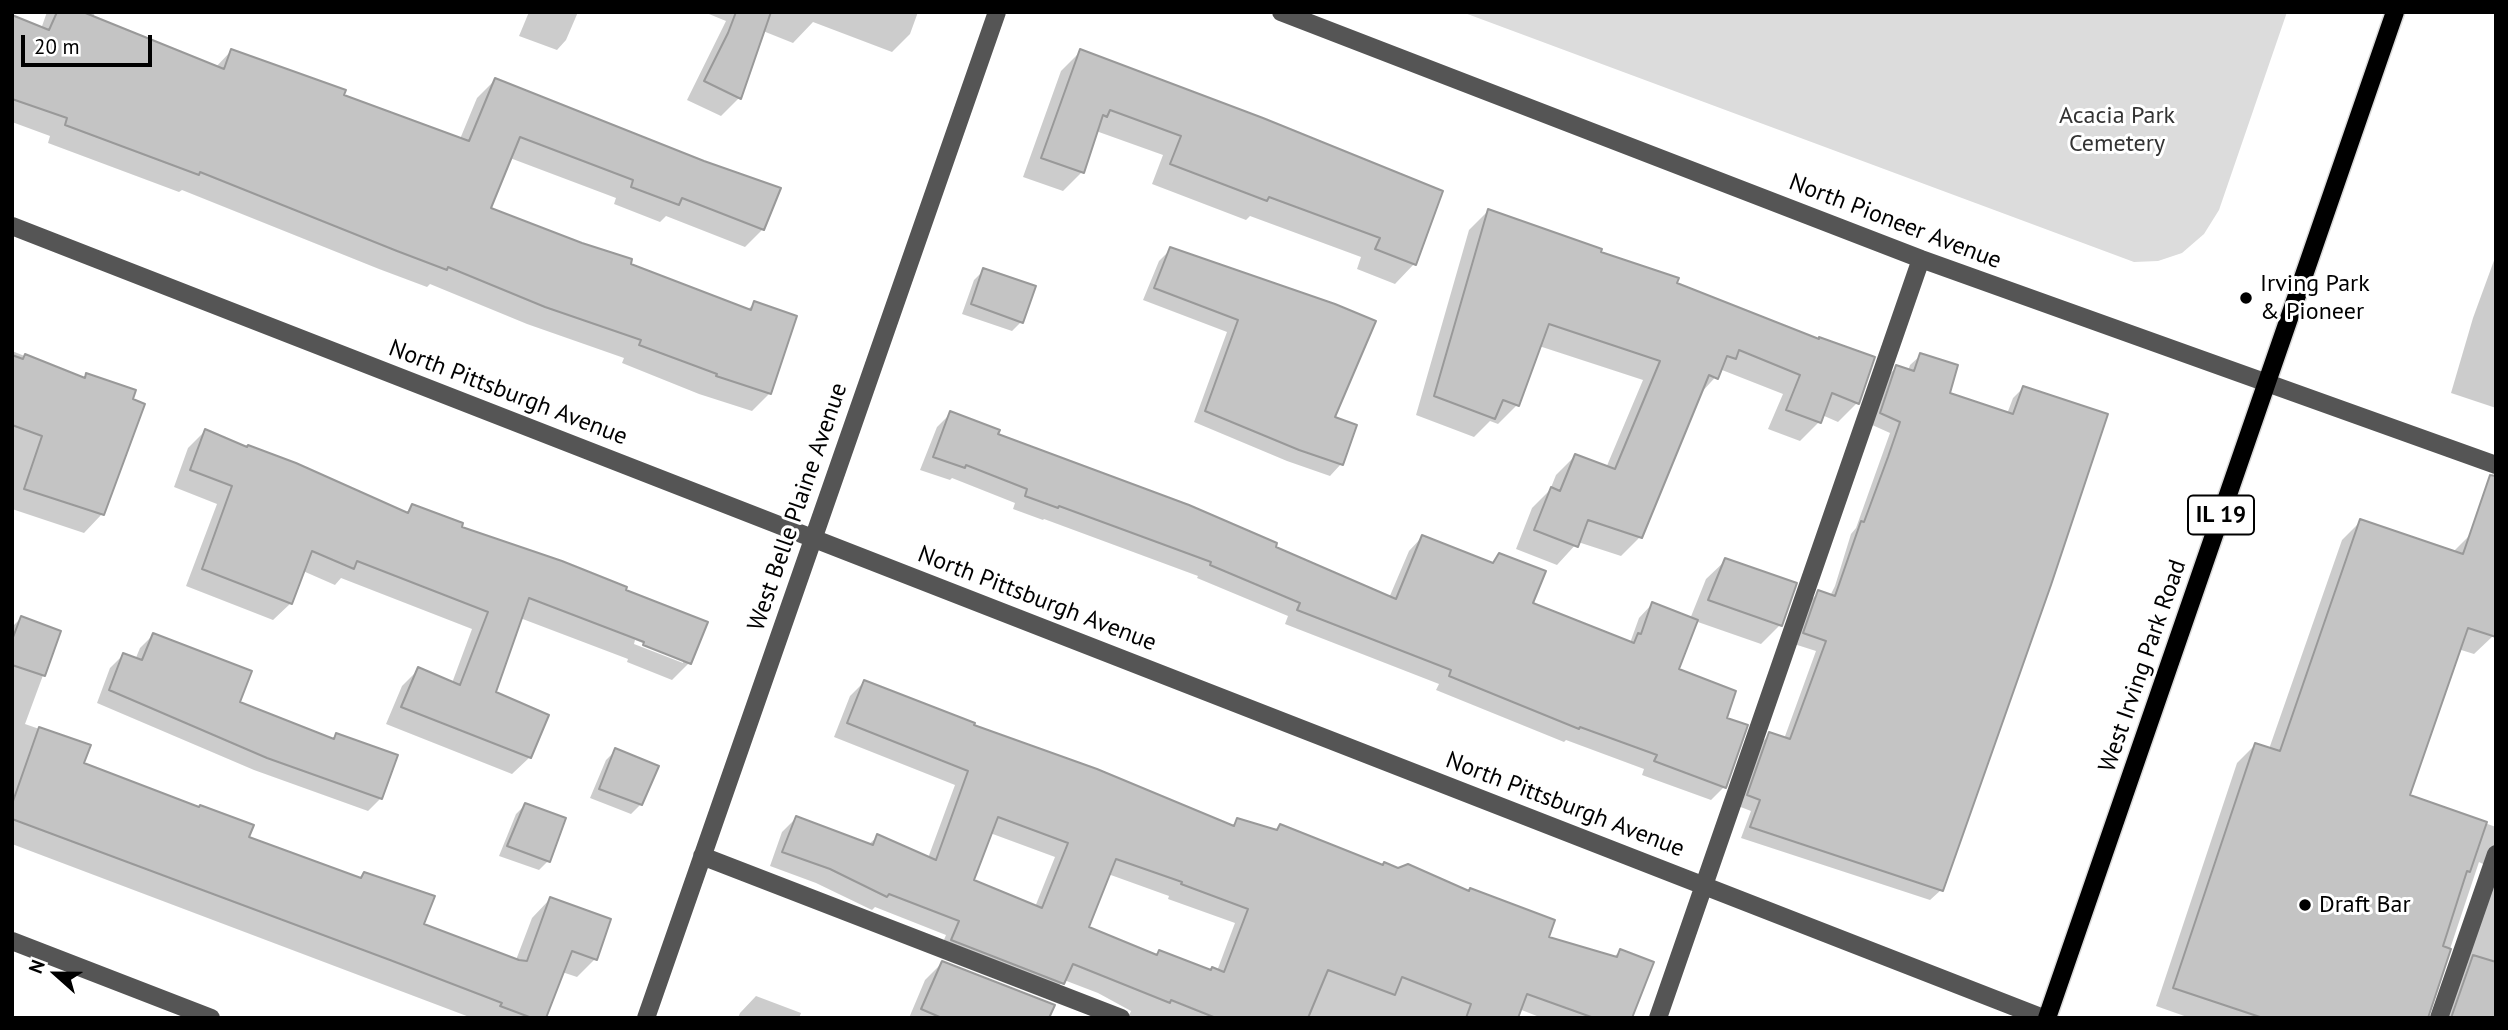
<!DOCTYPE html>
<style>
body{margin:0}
#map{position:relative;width:2508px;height:1030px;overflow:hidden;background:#fff;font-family:"PT Sans",sans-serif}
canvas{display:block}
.frame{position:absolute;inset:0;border:14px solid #000;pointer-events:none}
.north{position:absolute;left:21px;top:939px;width:70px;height:70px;-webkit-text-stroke:5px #fff;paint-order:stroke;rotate:291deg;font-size:19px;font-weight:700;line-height:28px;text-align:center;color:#000}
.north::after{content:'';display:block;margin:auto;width:24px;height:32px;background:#000;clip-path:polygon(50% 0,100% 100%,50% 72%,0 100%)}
.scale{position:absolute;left:21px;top:35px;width:131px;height:32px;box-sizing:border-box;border:4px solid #000;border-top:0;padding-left:9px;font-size:21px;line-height:24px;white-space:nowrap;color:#000;-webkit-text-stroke:5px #fff;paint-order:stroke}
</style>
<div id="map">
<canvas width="2508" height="1030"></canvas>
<div class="frame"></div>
<div class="north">N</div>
<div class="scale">20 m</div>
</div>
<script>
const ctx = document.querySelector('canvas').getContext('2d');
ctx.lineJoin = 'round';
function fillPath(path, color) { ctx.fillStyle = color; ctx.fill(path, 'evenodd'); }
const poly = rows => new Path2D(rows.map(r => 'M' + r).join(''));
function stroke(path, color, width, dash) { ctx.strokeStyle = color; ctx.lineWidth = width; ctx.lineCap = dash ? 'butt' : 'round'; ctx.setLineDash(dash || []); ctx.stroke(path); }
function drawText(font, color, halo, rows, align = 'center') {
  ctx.font = font + ' "PT Sans",sans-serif'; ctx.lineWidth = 6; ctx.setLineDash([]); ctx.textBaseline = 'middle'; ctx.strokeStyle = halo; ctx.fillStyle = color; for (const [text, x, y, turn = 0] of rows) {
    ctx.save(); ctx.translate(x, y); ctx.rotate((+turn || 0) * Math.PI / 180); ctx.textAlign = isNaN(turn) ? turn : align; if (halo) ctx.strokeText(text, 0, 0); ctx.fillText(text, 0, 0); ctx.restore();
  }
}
const green = poly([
 [1462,12,2287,12,2219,210,2204,234,2182,253,2158,261,2134,262]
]);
const shadow = poly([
 [47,12,95,12,93,18,215,68,231,51,342,96,460,139,477,98,495,80,763,229,745,247,666,216,660,222,614,204,616,198,510,158,489,209,747,310,755,303,770,393,752,411,699,394,622,363,624,358,527,324,430,284,427,287,379,269,182,190,179,192,48,143,50,136,12,122,12,18,41,29],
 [529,12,578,12,566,40,557,50,519,36],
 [704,12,918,12,910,34,892,52,813,22,793,43,763,31,739,98,721,116,687,100,726,21],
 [1081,51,1263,120,1414,264,1395,284,1357,269,1361,257,1250,216,1246,220,1152,184,1163,155,1096,131,1082,172,1063,191,1023,177,1061,71],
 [1488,211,1818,341,1873,358,1857,403,1838,422,1822,415,1819,422,1800,441,1768,429,1783,394,1722,370,1699,395,1640,537,1621,556,1578,542,1557,565,1516,549,1532,508,1550,490,1556,475,1575,456,1606,468,1643,380,1539,346,1517,405,1498,424,1490,421,1474,437,1416,415,1469,230],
 [1171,249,1333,418,1341,464,1330,476,1287,461,1194,422,1227,332,1143,300,1159,261],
 [2496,255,2496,408,2451,393,2473,318],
 [984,270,1021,322,1012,331,962,314,974,280],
 [12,351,83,379,87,375,102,514,84,533,12,509],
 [1921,355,1947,394,2007,414,2013,398,2023,388,1941,890,1930,900,1741,838,1751,811,1738,806,1759,745,1770,734,1784,739,1816,651,1794,644,1808,603,1819,592,1830,596,1835,586,1851,534,1856,528,1890,433,1870,424,1886,377,1897,367,1908,371,1910,365],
 [951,413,996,435,1273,548,1389,598,1409,551,1422,537,1490,564,1500,555,1531,604,1630,643,1639,618,1652,604,1690,619,1706,579,1726,560,1780,625,1761,644,1695,621,1677,669,1724,719,1724,787,1711,800,1642,775,1644,769,1566,740,1564,742,1436,690,1439,684,1285,624,1288,616,1197,578,1198,576,1044,519,1043,520,1013,509,1015,503,952,478,950,480,920,470,937,427],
 [205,431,405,514,413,506,459,528,624,591,689,663,672,680,627,662,628,659,520,618,493,693,530,757,512,774,386,724,402,686,419,669,452,683,472,629,341,578,335,585,303,571,291,603,273,620,186,586,217,504,174,487,188,448],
 [635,640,683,659,683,663,634,644],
 [2361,521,2453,552,2471,534,2493,636,2474,654,2458,649,2408,796,2496,827,2496,1018,2440,1018,2487,866,2479,862,2427,1018,2190,1018,2156,1006,2237,763,2255,745,2269,749,2342,540],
 [21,618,59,632,25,724,88,746,82,764,247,838,359,879,364,874,422,925,516,960,532,918,550,899,595,959,577,977,562,972,544,1018,472,1018,12,844,12,627],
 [153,635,238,703,331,740,336,735,381,798,368,811,254,770,97,703,110,668,123,655,135,660,140,648],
 [864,682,1231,827,1238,820,1274,832,1280,826,1382,866,1384,864,1546,938,1613,958,1620,951,1630,1018,1542,1018,1519,1009,1516,1018,1128,1018,1131,1011,1098,993,1064,980,1049,997,938,954,946,935,875,907,872,910,816,883,770,866,782,832,796,818,868,845,878,836,928,858,955,785,834,737,850,696],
 [990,833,1055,857,1035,907,972,881],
 [1108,874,1169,896,1168,899,1235,923,1217,971,1211,971,1160,952,1155,956,1087,927],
 [616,750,641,804,631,814,590,798,606,760],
 [525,805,548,861,539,870,499,856,516,814],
 [942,963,1047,1018,909,1018,925,980],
 [756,996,801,1013,799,1018,738,1018,740,1013]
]);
const building = poly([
 [57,12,83,12,224,69,231,49,346,90,344,95,469,141,495,78,704,161,781,188,764,230,682,198,679,205,631,187,633,180,520,137,491,208,582,243,632,259,631,264,751,310,754,301,797,316,771,394,716,376,717,374,639,345,641,340,545,307,448,267,447,270,397,251,200,172,199,175,65,125,67,118,12,99,12,15,49,30,57,12],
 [736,12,771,12,741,99,704,81,728,33,736,12],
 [1080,49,1263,118,1443,191,1416,265,1375,249,1380,238,1269,197,1267,201,1170,164,1181,136,1110,110,1107,117,1103,115,1084,173,1041,158,1080,49],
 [1488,209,1602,249,1601,252,1679,278,1677,283,1819,339,1819,337,1875,357,1859,404,1832,393,1821,423,1786,410,1800,375,1739,350,1736,359,1727,356,1718,379,1709,375,1642,538,1588,520,1578,547,1534,530,1551,487,1560,491,1575,454,1615,469,1660,361,1549,324,1519,406,1503,400,1495,419,1434,396,1488,209],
 [1170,247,1335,304,1376,321,1335,417,1357,425,1343,465,1299,450,1205,411,1238,320,1154,288,1170,247],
 [983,268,1036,286,1023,323,971,304,983,268],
 [1920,353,1958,365,1950,393,2013,414,2023,386,2108,414,2051,585,1943,891,1750,827,1760,800,1747,795,1769,732,1790,739,1826,641,1803,633,1818,590,1835,596,1861,521,1864,522,1888,457,1900,422,1880,413,1896,365,1914,371,1920,353],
 [25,354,85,378,86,373,136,390,133,399,145,404,104,515,24,489,42,436,12,425,12,355,23,359,25,354],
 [950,411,1000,430,998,434,1189,505,1277,543,1276,547,1396,599,1422,535,1493,563,1499,553,1546,571,1533,603,1634,643,1638,633,1641,634,1652,602,1698,620,1679,669,1736,691,1727,718,1748,725,1726,788,1654,761,1657,755,1580,727,1579,729,1449,676,1451,670,1297,610,1300,603,1210,565,1211,562,1059,506,1058,508,1025,496,1027,489,966,465,965,468,933,457,950,411],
 [205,429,247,447,248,445,296,463,408,513,412,504,463,523,462,527,562,561,627,587,626,590,708,622,691,664,643,645,644,642,529,598,496,692,549,715,531,758,401,707,418,667,460,685,488,612,357,561,354,569,312,551,292,604,202,569,232,486,190,470,205,429],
 [2490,475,2496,476,2496,637,2468,628,2410,795,2487,822,2470,872,2467,871,2443,946,2451,949,2428,1018,2263,1018,2173,988,2255,743,2280,751,2360,519,2463,554,2490,475],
 [1725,558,1797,583,1782,626,1708,600,1725,558],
 [21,616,61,631,45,676,12,665,12,640,21,616],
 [153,633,252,671,240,702,334,739,336,733,398,755,382,799,267,758,109,690,123,653,142,660,153,633],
 [864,680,975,723,974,725,1097,769,1234,826,1237,818,1277,830,1280,824,1383,865,1384,862,1398,868,1408,864,1469,891,1470,888,1555,920,1549,937,1617,957,1620,949,1654,962,1632,1018,1594,1018,1527,994,1518,1018,1466,1018,1471,1004,1402,977,1395,995,1328,970,1308,1018,1216,1018,1171,1000,1170,1003,1073,964,1064,984,951,940,959,921,889,894,887,897,830,869,782,852,796,816,873,845,877,834,936,860,968,771,847,723,864,680],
 [998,817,1068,843,1042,908,974,880,998,817],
 [1116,859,1182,882,1181,884,1248,909,1224,972,1212,967,1211,970,1159,950,1157,955,1089,927,1116,859],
 [39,727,91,745,84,763,199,807,200,805,254,825,249,837,361,878,364,872,435,896,424,924,519,960,527,961,550,897,611,919,597,960,572,951,546,1018,532,1018,500,1006,502,1003,390,960,12,819,12,804,39,727],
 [615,748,659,766,642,805,599,789,615,748],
 [525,803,566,818,550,862,507,846,525,803],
 [2473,955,2496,962,2496,1018,2451,1018,2473,955],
 [942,961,1055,1005,1049,1018,942,1018,921,1009,942,961]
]);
const minor = poly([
 [1281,12,1921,259,2496,465],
 [12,226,2043,1018],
 [702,856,1121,1018],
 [12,941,211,1018],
 [646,1018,997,12],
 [1658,1018,1921,259],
 [2439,1018,2496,854]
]);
const major = poly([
 [2047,1018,2395,12]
]);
const markers = [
 [2246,298,7,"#000"],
 [2305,905,7,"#000"]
];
const shields = [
 [2221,515,66]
];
const shieldNames = [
 ["IL 19",2221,515]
];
const parkNames = [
 ["Acacia Park",2117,116],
 ["Cemetery",2117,144]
];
const streetNames = [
 ["North Pioneer Avenue",1895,222,21],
 ["North Pittsburgh Avenue",508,393,21],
 ["West Belle Plaine Avenue",798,507,-71],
 ["North Pittsburgh Avenue",1037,599,21],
 ["West Irving Park Road",2143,666,-71],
 ["North Pittsburgh Avenue",1565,805,21]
];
const poiNames = [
 ["Irving Park",2260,284],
 ["& Pioneer",2260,312],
 ["Draft Bar",2319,905]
];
fillPath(green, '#dcdcdc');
fillPath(shadow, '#0003');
fillPath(building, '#c4c4c4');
stroke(building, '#999', 2);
stroke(major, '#dbdbdb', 21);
stroke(minor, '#555', 18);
stroke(major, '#000', 18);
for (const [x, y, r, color] of markers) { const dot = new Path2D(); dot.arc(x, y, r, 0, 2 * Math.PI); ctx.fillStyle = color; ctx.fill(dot); stroke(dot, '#fff', 2.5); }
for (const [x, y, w] of shields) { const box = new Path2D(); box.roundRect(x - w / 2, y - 19.5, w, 39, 5); ctx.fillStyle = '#fff'; ctx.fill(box); stroke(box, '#000', 2); }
drawText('bold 23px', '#000', null, shieldNames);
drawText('24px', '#333', '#fff', parkNames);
drawText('24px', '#000', '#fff', streetNames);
drawText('24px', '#000', '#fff', poiNames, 'left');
</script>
